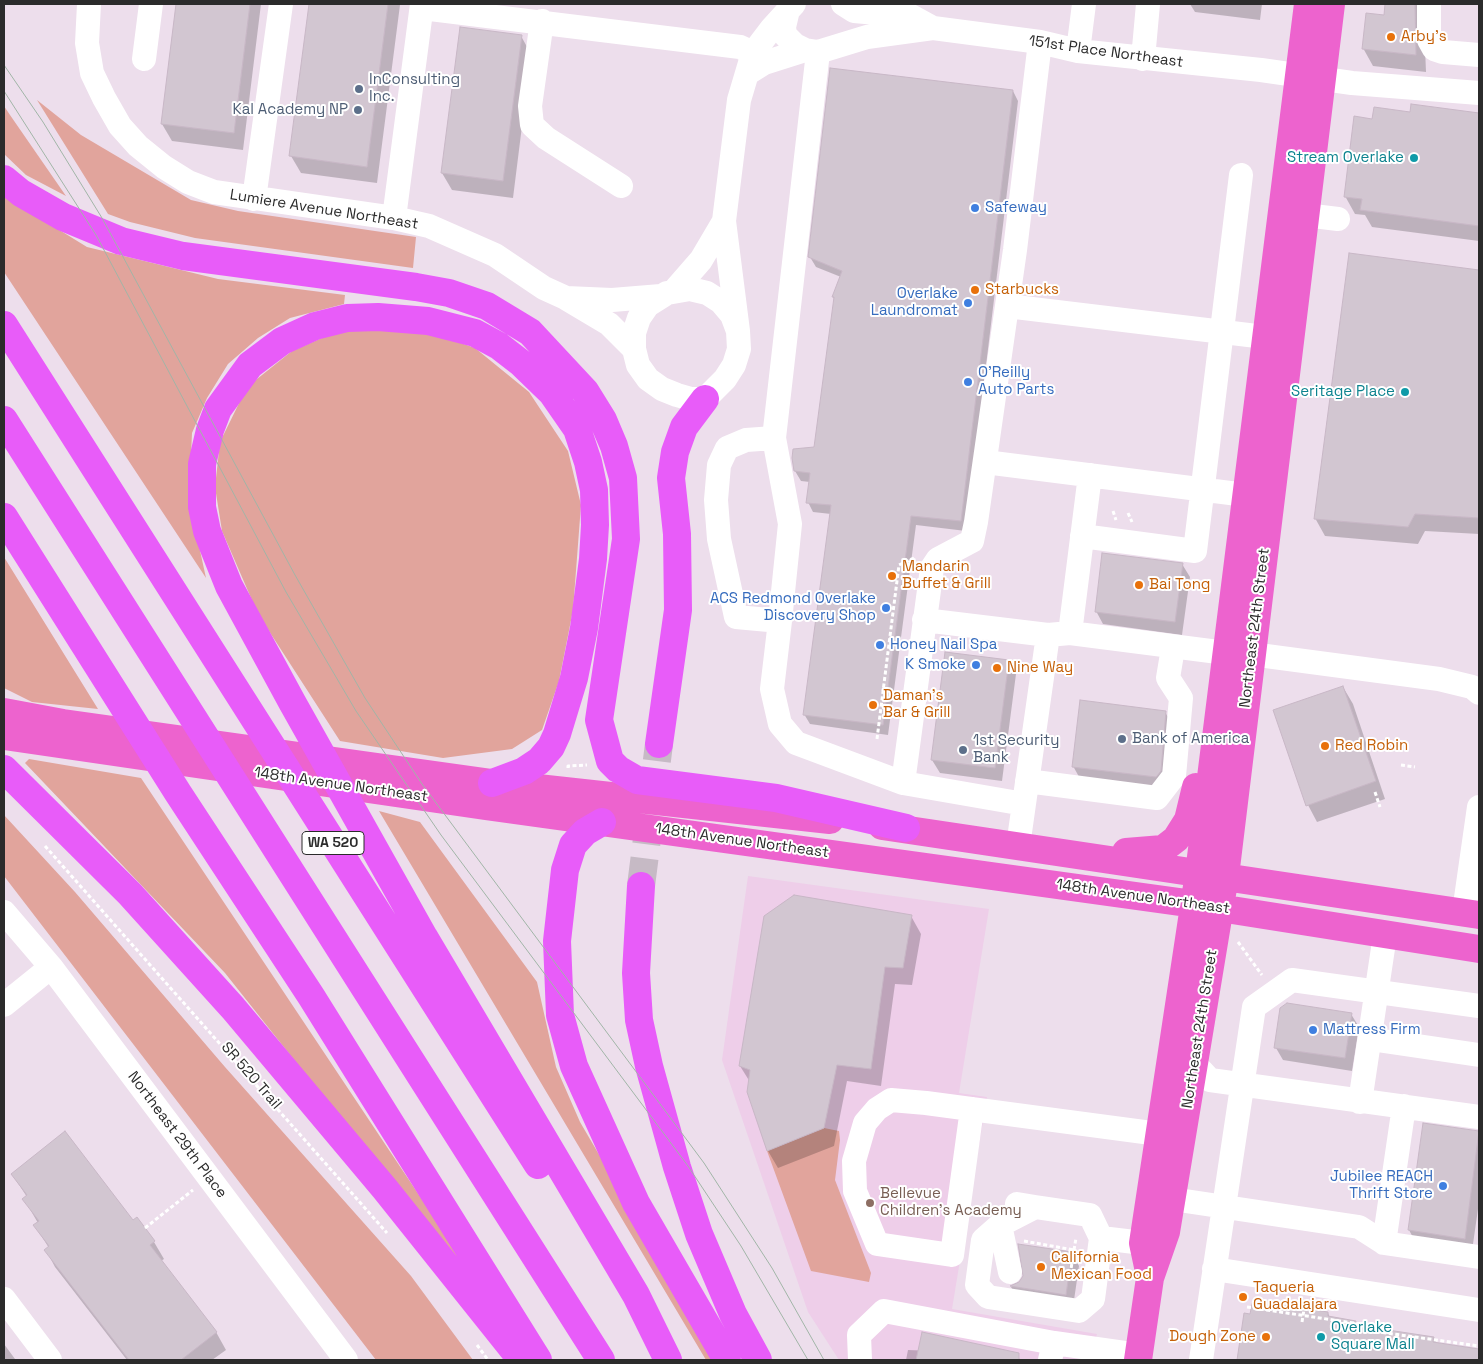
<!DOCTYPE html>
<style>
body{margin:0}
#map{position:relative;width:1483px;height:1364px;overflow:hidden;background:#eddeec;font-family:"Space Grotesk",sans-serif}
canvas{display:block}
.frame{position:absolute;inset:0;border:5px solid #2b2b2b;pointer-events:none}
</style>
<div id="map">
<canvas width="1483" height="1364"></canvas>
<div class="frame"></div>
</div>
<script>
const ctx = document.querySelector('canvas').getContext('2d');
ctx.lineJoin = 'round';
function fillPath(path, color) { ctx.fillStyle = color; ctx.fill(path, 'evenodd'); }
const poly = rows => new Path2D(rows.map(r => 'M' + r).join(''));
function stroke(path, color, width, dash) { ctx.strokeStyle = color; ctx.lineWidth = width; ctx.lineCap = dash ? 'butt' : 'round'; ctx.setLineDash(dash || []); ctx.stroke(path); }
function drawText(font, color, halo, rows, align = 'center') {
  ctx.font = font + ' "Space Grotesk",sans-serif'; ctx.lineWidth = 4; ctx.setLineDash([]); ctx.textBaseline = 'middle'; ctx.strokeStyle = halo; ctx.fillStyle = color; for (const [text, x, y, turn = 0] of rows) {
    ctx.save(); ctx.translate(x, y); ctx.rotate((+turn || 0) * Math.PI / 180); ctx.textAlign = isNaN(turn) ? turn : align; if (halo) ctx.strokeText(text, 0, 0); ctx.fillText(text, 0, 0); ctx.restore();
  }
}
const education = poly([
 [748,876,989,909,959,1093,987,1097,952,1309,1097,1334,1091,1360,839,1360,808,1312,722,1060]
]);
const green = poly([
 [37,100,81,135,191,200,238,211,416,237,413,268,195,238,130,222,108,214],
 [4,106,10,115,66,196,26,175,4,154],
 [4,196,87,247,218,279,345,295,344,304,290,318,258,338,228,364,207,398,192,433,189,500,206,578,4,272],
 [381,328,430,332,475,348,529,392,568,451,581,505,573,610,559,681,542,730,512,749,443,758,340,741,258,614,222,531,215,487,220,442,247,387,292,351,338,331],
 [4,557,98,709,32,702,4,688],
 [29,759,141,778,481,1288,473,1285,225,973,25,763],
 [379,811,420,822,537,982,556,1067,580,1122,719,1360,706,1360],
 [4,815,75,892,225,1067,411,1276,473,1360,376,1360,4,876],
 [824,1128,839,1131,840,1140,835,1180,871,1273,869,1282,811,1271,767,1151]
]);
const shadow = poly([
 [177,4,261,4,243,150,172,141,162,124],
 [310,4,400,5,377,183,301,173,291,156],
 [1190,4,1262,4,1260,20,1195,12],
 [1386,4,1433,4,1424,22,1426,72,1373,66,1363,48,1385,17],
 [521,36,531,54,513,198,452,190,442,173],
 [1013,91,1018,101,966,531,916,525,888,735,810,724,804,714,831,514,813,512,808,502,810,482,801,481,795,471,815,449,835,300,833,297,841,277,816,267,810,257],
 [1412,105,1479,115,1479,241,1372,227,1365,215,1355,214,1345,196,1373,120,1411,113],
 [1350,255,1479,271,1479,534,1425,531,1418,544,1325,536,1315,518],
 [1182,564,1190,577,1182,635,1103,624,1096,611],
 [1008,661,1016,674,1002,781,940,773,932,760],
 [1343,687,1353,704,1385,799,1317,822,1308,805],
 [1165,712,1175,729,1170,789,1083,784,1073,766],
 [911,916,921,934,912,985,895,984,881,1086,847,1081,834,1146,778,1168,768,1151,748,1092,750,1082,740,1066],
 [1351,1014,1359,1027,1352,1071,1283,1060,1276,1048],
 [1424,1125,1479,1132,1479,1202,1472,1251,1416,1243,1409,1230],
 [12,1174,133,1221,136,1219,154,1242,164,1259,161,1261,216,1332,226,1350,212,1360,127,1360,55,1267,46,1250,49,1248,35,1226,38,1223,24,1199,27,1197],
 [1072,1253,1079,1266,1073,1307,1018,1299,1011,1287],
 [1281,1310,1328,1313,1330,1318,1355,1322,1358,1327,1434,1338,1437,1344,1479,1351,1479,1360,1238,1360,1245,1315],
 [4,1344,15,1359,16,1360,4,1360],
 [908,1350,1017,1354,1020,1360,906,1360]
]);
const building = poly([
 [176,4,250,4,234,133,161,124,176,4],
 [309,4,388,4,367,167,289,156,309,4],
 [1385,4,1415,4,1416,55,1362,49,1366,13,1384,15,1385,4],
 [460,27,522,35,503,181,441,173,460,27],
 [830,68,1013,90,961,521,911,516,883,725,803,715,831,505,806,503,810,473,794,471,792,458,793,449,814,447,834,297,832,297,842,271,808,257,830,68],
 [1411,104,1479,113,1479,226,1360,210,1362,199,1344,197,1354,116,1372,119,1374,107,1410,112,1411,104],
 [1349,253,1479,270,1479,518,1415,514,1408,527,1314,519,1349,253],
 [1102,553,1183,563,1175,622,1095,612,1102,553],
 [945,652,1009,660,995,768,931,760,945,652],
 [1343,686,1376,781,1306,806,1273,710,1343,686],
 [1080,700,1166,711,1161,771,1156,777,1072,767,1080,700],
 [794,895,912,915,903,968,885,967,871,1069,837,1065,824,1128,767,1151,747,1092,750,1070,739,1066,764,916,794,895],
 [1287,1003,1352,1013,1345,1058,1274,1048,1280,1008,1287,1003],
 [1423,1123,1479,1131,1465,1239,1408,1230,1423,1123],
 [65,1131,133,1220,137,1217,155,1241,150,1245,217,1332,181,1360,129,1360,44,1250,49,1246,33,1225,39,1221,22,1199,27,1195,11,1174,65,1131],
 [1018,1244,1072,1252,1066,1295,1010,1286,1019,1282,1023,1276,1018,1244],
 [1252,1304,1280,1309,1281,1305,1328,1312,1328,1316,1356,1321,1355,1325,1434,1337,1433,1342,1479,1349,1479,1360,1237,1360,1244,1313,1250,1314,1252,1304],
 [922,1332,1019,1353,1019,1360,916,1360,922,1332]
]);
const highwayTunnel = poly([
 [641,886,659,744]
]);
const path = poly([
 [1113,511,1116,520],
 [1128,513,1132,522],
 [877,739,899,565,914,558],
 [1401,765,1415,767],
 [568,768,568,766,587,765],
 [1375,792,1380,807],
 [45,846,387,1233],
 [1238,942,1262,975],
 [145,1228,193,1190],
 [1024,1241,1074,1250,1071,1269,1075,1273],
 [1074,1250,1076,1238],
 [1247,1307,1373,1326,1372,1331,1479,1346],
 [1302,1322,1305,1303],
 [477,1345,488,1360]
]);
const minor = poly([
 [89,4,87,43,92,73,104,98,120,126,138,146,164,167,188,182,214,192,394,218,429,226,495,255,544,288,566,298,612,300,661,296],
 [843,4,854,11,911,16,933,28,1040,42,1078,51,1261,70,1352,83,1479,93],
 [1429,4,1429,40,1434,49,1443,52,1479,55],
 [422,8,740,47,753,53],
 [788,10,784,27,785,35,795,45,805,50,818,52,867,37,933,28],
 [542,21,530,106,532,125,546,138,621,186],
 [1078,51,1084,4],
 [144,59,151,4],
 [1143,59,1148,4],
 [748,73,764,63,805,50],
 [254,199,281,4],
 [1305,215,1338,219],
 [394,218,422,4],
 [690,289,707,293,721,302,732,315,738,331,739,349,734,365,725,379,705,399,691,399,677,395,662,389,648,379,638,365,634,349,634,333,639,318,648,305,667,293,690,289],
 [674,291,701,260,724,221],
 [567,299,609,324,634,349],
 [1007,306,1265,337],
 [738,331,724,221,739,100,753,53,772,28,794,4],
 [774,438,818,52],
 [985,462,1246,495],
 [1082,536,1195,551,1241,175],
 [924,620,1048,635,1070,633,1226,653],
 [780,621,736,617,719,539,716,500,719,465,727,448,746,440,774,438,790,524,780,621,772,689,780,724,796,743,903,783,1024,804],
 [1070,633,1090,475],
 [1251,654,1439,679,1472,687,1479,693],
 [1027,781,1157,798,1174,776,1181,698,1168,678,1173,648],
 [903,783,932,568,938,559,972,541,976,522,1015,250,1040,42],
 [1018,846,1048,635],
 [4,912,51,967,346,1360],
 [1464,912,1479,807],
 [4,1005,51,967],
 [1370,1039,1479,1055],
 [1195,1064,1210,1080,1479,1117],
 [1360,1102,1385,935],
 [972,1109,952,1255,877,1244,855,1191,854,1161,865,1123,877,1109,891,1100,926,1103,1159,1134],
 [1172,1199,1359,1227,1384,1243,1479,1257],
 [1017,1204,1035,1207,1090,1215,1101,1238,1093,1299,1079,1311,988,1297,977,1285,983,1240,1000,1225,1035,1207],
 [1000,1225,1010,1272],
 [1101,1238,1143,1243],
 [1384,1243,1404,1106],
 [1214,1269,1479,1310],
 [4,1299,50,1360],
 [860,1360,859,1335,884,1311,1054,1343],
 [1050,1360,1054,1343,1139,1355],
 [1201,1360,1254,1007,1292,980,1479,1006]
]);
const major = poly([
 [4,712,63,723,492,783,830,820],
 [4,736,485,806,1194,904,1479,949],
 [882,826,1479,915],
 [1126,852,1163,849,1176,839,1188,820,1196,787],
 [1150,1276,1143,1243,1199,873,1308,4],
 [1138,1360,1150,1278,1166,1232,1225,876,1331,4]
]);
const highway = poly([
 [4,179,21,193,63,217,121,241,183,256,416,287,449,293,487,306,530,332,585,391,603,420,614,446,623,478,626,539,599,720,610,761,618,769,637,780,776,798,906,828],
 [4,325,538,1165],
 [4,420,601,1360],
 [4,517,178,793,311,996,538,1360],
 [659,744,678,610,677,534,671,478,675,452,684,427,705,399],
 [4,769,130,894,233,1008,385,1189,516,1353],
 [492,783,524,771,539,761,551,747,557,734,574,678,584,628,593,559,595,525,594,490,588,462,577,429,552,393,521,363,499,346,475,333,428,321,378,317,347,318,315,326,282,341,250,365,218,409,210,430,202,464,202,507,207,531,229,586,292,702,424,937,636,1295,668,1360],
 [602,822,585,832,573,845,565,870,557,941,560,1015,574,1066,636,1203,727,1360],
 [641,886,636,973,639,1020,649,1066,677,1167,699,1234,733,1314,758,1360]
]);
const tram = poly([
 [4,65,43,122,102,218,295,575,365,698,422,784,704,1163,772,1268,824,1360],
 [4,91,96,235,286,592,356,711,441,835,688,1166,741,1246,808,1360]
]);
const markers = [
 [1391,37,5,"#e8710a"],
 [359,89,5,"#5c6f8a"],
 [358,110,5,"#5c6f8a"],
 [1414,158,5,"#0f9aa8"],
 [975,208,5,"#3f7fe0"],
 [975,290,5,"#e8710a"],
 [968,303,5,"#3f7fe0"],
 [968,382,5,"#3f7fe0"],
 [1405,392,5,"#0f9aa8"],
 [892,576,5,"#e8710a"],
 [1139,585,5,"#e8710a"],
 [886,608,5,"#3f7fe0"],
 [880,645,5,"#3f7fe0"],
 [976,665,5,"#3f7fe0"],
 [997,668,5,"#e8710a"],
 [873,705,5,"#e8710a"],
 [1122,739,5,"#5c6f8a"],
 [1325,746,5,"#e8710a"],
 [963,750,5,"#5c6f8a"],
 [1313,1030,5,"#3f7fe0"],
 [1443,1186,5,"#3f7fe0"],
 [870,1203,5,"#8d6e63"],
 [1041,1267,5,"#e8710a"],
 [1243,1297,5,"#e8710a"],
 [1266,1337,5,"#e8710a"],
 [1321,1337,5,"#0f9aa8"]
];
const shields = [
 [333,843,62]
];
const shieldNames = [
 ["WA 520",333,843]
];
const foodNames = [
 ["Arby's",1401,37],
 ["Starbucks",985,290],
 ["Mandarin",902,567],
 ["Buffet & Grill",902,584],
 ["Bai Tong",1149,585],
 ["Nine Way",1007,668],
 ["Daman's",883,696],
 ["Bar & Grill",883,713],
 ["Red Robin",1335,746],
 ["California",1051,1258],
 ["Mexican Food",1051,1275],
 ["Taqueria",1253,1288],
 ["Guadalajara",1253,1305],
 ["Dough Zone",1256,1337,"right"]
];
const streetNames = [
 ["151st Place Northeast",1106,52,8],
 ["Lumiere Avenue Northeast",324,210,9],
 ["Northeast 24th Street",1255,628,-83],
 ["148th Avenue Northeast",341,785,8],
 ["148th Avenue Northeast",742,841,8],
 ["148th Avenue Northeast",1143,897,8],
 ["Northeast 24th Street",1200,1029,-81],
 ["SR 520 Trail",251,1076,49],
 ["Northeast 29th Place",177,1135,53]
];
const serviceNames = [
 ["InConsulting",369,80],
 ["Inc.",369,97],
 ["Kal Academy NP",348,110,"right"],
 ["Bank of America",1132,739],
 ["1st Security",973,741],
 ["Bank",973,758]
];
const cultureNames = [
 ["Stream Overlake",1404,158],
 ["Seritage Place",1395,392],
 ["Overlake",1331,1328,"left"],
 ["Square Mall",1331,1345,"left"]
];
const shopNames = [
 ["Safeway",985,208],
 ["Overlake",958,294,"right"],
 ["Laundromat",958,311,"right"],
 ["O'Reilly",978,373],
 ["Auto Parts",978,390],
 ["ACS Redmond Overlake",876,599,"right"],
 ["Discovery Shop",876,616,"right"],
 ["Honey Nail Spa",890,645],
 ["K Smoke",966,665,"right"],
 ["Mattress Firm",1323,1030],
 ["Jubilee REACH",1433,1177,"right"],
 ["Thrift Store",1433,1194,"right"]
];
const educationNames = [
 ["Bellevue",880,1194],
 ["Children's Academy",880,1211]
];
fillPath(education, '#eecee9');
fillPath(green, '#e1a49c');
fillPath(shadow, '#0003');
fillPath(building, '#d2c6d1');
stroke(building, '#c8b7c6', 1);
stroke(highwayTunnel, '#c6bac5', 28, [28, 14]);
stroke(path, '#fff', 3, [4, 2.5]);
stroke(minor, '#fff', 24);
stroke(major, '#ed63ce', 28);
stroke(highway, '#e85cf9', 28);
stroke(tram, '#a1b5a7', 1);
for (const [x, y, r, color] of markers) { const dot = new Path2D(); dot.arc(x, y, r, 0, 2 * Math.PI); ctx.fillStyle = color; ctx.fill(dot); stroke(dot, '#fff', 2); }
for (const [x, y, w] of shields) { const box = new Path2D(); box.roundRect(x - w / 2, y - 11.5, w, 23, 4); ctx.fillStyle = '#fff'; ctx.fill(box); stroke(box, '#2b2b2b', 1); }
drawText('bold 14px', '#2b2b2b', null, shieldNames);
drawText('15px', '#c56008', '#fff', foodNames, 'left');
drawText('15px', '#2b2b2b', '#fff', streetNames);
drawText('15px', '#4e5e75', '#fff', serviceNames, 'left');
drawText('15px', '#0d838f', '#fff', cultureNames, 'right');
drawText('15px', '#366cbe', '#fff', shopNames, 'left');
drawText('15px', '#785e54', '#fff', educationNames, 'left');
</script>
